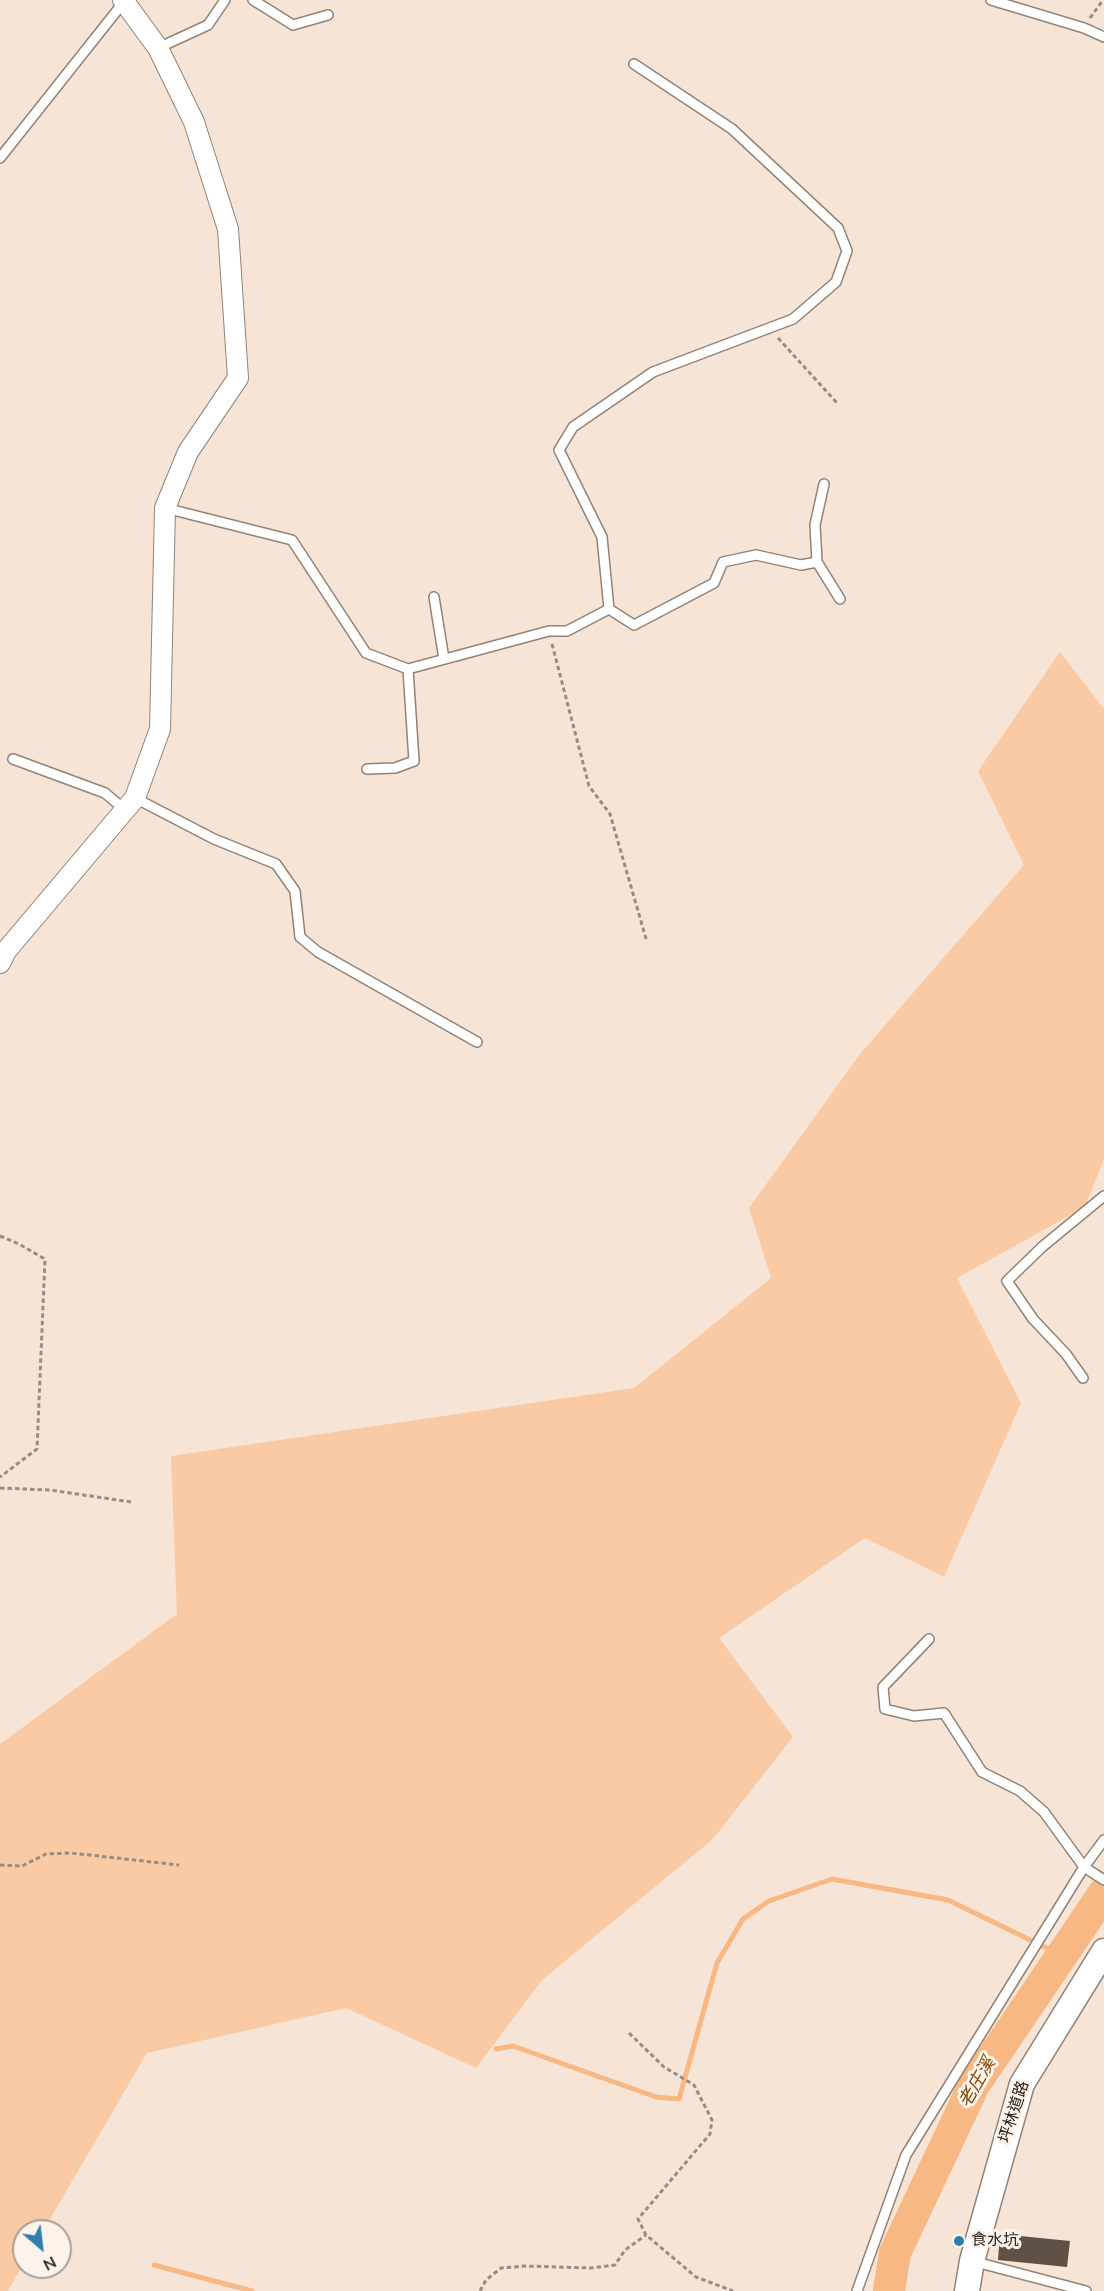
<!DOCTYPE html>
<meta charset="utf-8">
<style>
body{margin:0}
#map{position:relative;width:1104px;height:2291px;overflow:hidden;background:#f6e5d7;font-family:"Nunito Sans",sans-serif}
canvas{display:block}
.north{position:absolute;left:12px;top:2219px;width:60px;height:60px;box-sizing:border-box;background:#fef3eb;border:2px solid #a89f99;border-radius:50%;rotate:152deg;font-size:16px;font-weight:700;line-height:24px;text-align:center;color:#28221d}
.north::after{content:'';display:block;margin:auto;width:21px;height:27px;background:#2f7daf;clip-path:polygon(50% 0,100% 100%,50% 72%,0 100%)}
</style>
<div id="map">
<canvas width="1104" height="2291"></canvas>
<div class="north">N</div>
</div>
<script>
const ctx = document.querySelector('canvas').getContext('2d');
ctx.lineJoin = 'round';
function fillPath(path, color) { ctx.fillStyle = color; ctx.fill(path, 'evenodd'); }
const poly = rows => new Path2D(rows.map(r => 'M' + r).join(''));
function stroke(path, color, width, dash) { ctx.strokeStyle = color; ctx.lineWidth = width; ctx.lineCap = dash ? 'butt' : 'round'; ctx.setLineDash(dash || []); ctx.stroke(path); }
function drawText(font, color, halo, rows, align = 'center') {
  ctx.font = font + ' "Nunito Sans","Noto Sans TC",sans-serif'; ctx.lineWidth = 6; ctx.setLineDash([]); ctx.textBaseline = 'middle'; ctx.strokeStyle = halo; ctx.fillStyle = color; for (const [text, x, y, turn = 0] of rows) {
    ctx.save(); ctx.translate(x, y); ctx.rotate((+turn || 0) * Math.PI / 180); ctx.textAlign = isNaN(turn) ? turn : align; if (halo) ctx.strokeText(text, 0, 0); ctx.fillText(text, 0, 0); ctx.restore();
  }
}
const green = poly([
 [1060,652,1104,709,1104,1159,1085,1207,957,1278,1021,1403,944,1577,865,1538,719,1638,793,1737,713,1839,542,1980,476,2068,346,2008,147,2053,43,2231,24,2231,24,2263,8,2291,0,2291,0,1744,177,1614,171,1456,634,1388,771,1278,749,1208,860,1054,1024,865,978,771]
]);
const stream = poly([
 [496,2049,513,2046,656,2097,679,2099,717,1963,743,1919,769,1901,832,1879,948,1900,1061,1955],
 [154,2265,252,2291]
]);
const river = poly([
 [889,2291,895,2253,974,2085,1104,1893]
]);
const building = poly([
 [1000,2234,1070,2241,1067,2267,998,2260]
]);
const path = poly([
 [1090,18,1103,0],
 [778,338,837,403],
 [552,644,589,786,610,814,647,942],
 [0,1236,19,1244,45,1259,37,1449,0,1477],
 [0,1488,50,1490,131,1502],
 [0,1865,22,1866,46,1854,71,1853,179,1865],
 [629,2033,664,2067,694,2085,712,2120,710,2134,638,2219,646,2235,696,2277,733,2291],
 [480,2291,486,2280,501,2268,525,2266,591,2268,615,2265,625,2250,646,2235]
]);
const service = poly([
 [253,0,293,25,328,15],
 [991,0,1084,28,1104,37],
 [158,48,208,25,225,0],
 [0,158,123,3],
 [824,484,815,525,817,562,840,599],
 [165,508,292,540,366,653,408,669,549,631,567,631,609,609,602,537,559,450,573,427,653,372,793,319,836,282,847,251,838,228,732,129,634,64],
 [434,597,444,659],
 [609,609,634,625,714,583,723,562,756,555,801,565,817,562],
 [13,759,105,793,125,810],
 [367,769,395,768,414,761,408,669],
 [135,798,214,839,276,864,295,891,300,937,318,952,477,1042],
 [1083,1378,1066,1354,1033,1319,1007,1281,1042,1247,1104,1196],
 [929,1639,883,1687,885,1709,914,1716,944,1713,982,1772,1020,1791,1044,1812,1084,1867,1104,1880],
 [972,2261,1086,2291],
 [857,2291,906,2155,1084,1867,1104,1840]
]);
const minor = poly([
 [0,963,6,951,135,798,160,729,165,508,188,452,238,378,228,229,194,122,158,48,123,0]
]);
const tertiary = poly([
 [967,2291,972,2261,1022,2084,1104,1951]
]);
const markers = [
 [959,2241,6,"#2f7daf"]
];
const streetNames = [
 ["坪林道路",1015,2112,-72]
];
const poiNames = [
 ["食水坑",971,2241]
];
const waterNames = [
 ["老庄溪",978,2083,-60]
];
fillPath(green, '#f9caa3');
stroke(stream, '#f8b883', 5);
stroke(river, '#f8b883', 32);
fillPath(building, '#5f5145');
stroke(service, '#928376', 12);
stroke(minor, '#928376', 22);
stroke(tertiary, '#928376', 27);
stroke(path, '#998d83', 3, [4.5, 3]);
stroke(service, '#fff', 9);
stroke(minor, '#fff', 20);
stroke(tertiary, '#fff', 24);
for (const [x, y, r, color] of markers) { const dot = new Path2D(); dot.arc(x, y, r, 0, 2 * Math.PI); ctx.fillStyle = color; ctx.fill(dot); stroke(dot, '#fef3eb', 2); }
drawText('16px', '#28221d', '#fef3eb', streetNames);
drawText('16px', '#28221d', '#fef3eb', poiNames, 'left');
drawText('italic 18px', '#7d4400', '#fef3eb', waterNames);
</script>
